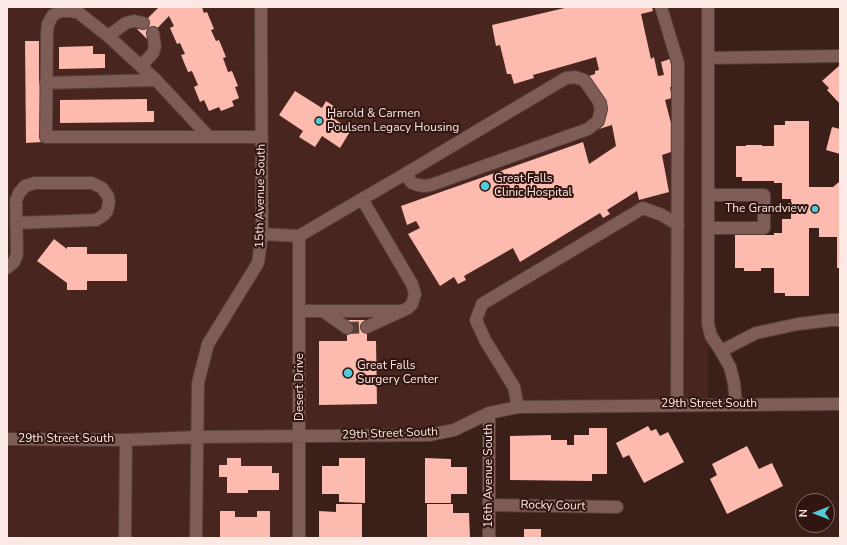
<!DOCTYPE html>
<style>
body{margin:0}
#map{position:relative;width:847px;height:545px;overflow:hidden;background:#3b1f19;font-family:"Nunito Sans",sans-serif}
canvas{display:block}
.frame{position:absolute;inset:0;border:8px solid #fce8e4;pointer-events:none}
.north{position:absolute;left:795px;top:493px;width:40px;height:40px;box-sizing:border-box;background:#301510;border:1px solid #826965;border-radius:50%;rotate:270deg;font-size:11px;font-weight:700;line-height:16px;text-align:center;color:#fce8e4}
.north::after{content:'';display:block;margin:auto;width:14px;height:18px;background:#52cbd8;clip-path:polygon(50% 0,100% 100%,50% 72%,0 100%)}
</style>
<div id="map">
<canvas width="847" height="545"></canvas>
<div class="frame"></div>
<div class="north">N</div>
</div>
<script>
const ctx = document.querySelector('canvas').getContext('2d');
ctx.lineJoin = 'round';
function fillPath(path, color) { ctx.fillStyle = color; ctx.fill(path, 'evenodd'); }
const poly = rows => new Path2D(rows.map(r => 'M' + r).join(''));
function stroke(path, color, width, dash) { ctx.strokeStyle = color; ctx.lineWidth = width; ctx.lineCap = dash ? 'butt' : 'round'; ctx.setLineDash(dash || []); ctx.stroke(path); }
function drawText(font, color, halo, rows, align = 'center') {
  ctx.font = font + ' "Nunito Sans",sans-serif'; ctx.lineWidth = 4; ctx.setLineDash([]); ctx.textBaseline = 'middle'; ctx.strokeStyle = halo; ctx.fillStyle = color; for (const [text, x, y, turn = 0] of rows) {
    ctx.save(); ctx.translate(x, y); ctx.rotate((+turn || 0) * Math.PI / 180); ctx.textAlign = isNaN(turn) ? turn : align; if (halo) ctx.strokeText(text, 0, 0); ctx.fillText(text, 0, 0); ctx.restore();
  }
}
const built = poly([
 [7,7,709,7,708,404,518,407,454,430,300,436,299,538,7,538]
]);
const building = poly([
 [159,7,202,7,204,13,207,12,214,29,211,30,216,41,219,40,226,57,223,58,228,72,232,71,238,86,235,87,239,98,232,101,234,106,221,111,219,107,209,111,204,100,200,102,194,87,198,85,192,71,188,72,181,55,185,54,180,43,177,44,170,28,174,26,169,16,147,39,137,29],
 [569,7,652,7,653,11,641,14,651,59,654,57,658,76,664,75,661,62,670,59,675,86,670,87,672,98,665,100,672,127,671,152,662,155,669,192,639,200,637,191,607,210,610,214,603,218,600,213,520,262,513,248,464,276,466,280,458,284,454,277,440,286,408,234,420,228,416,221,407,225,401,206,583,142,589,164,616,146,612,125,599,129,586,77,595,74,595,71,599,70,596,57,533,75,534,78,514,84,511,74,507,74,500,45,496,46,492,25],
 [25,41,39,41,39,81,42,81,42,142,26,143],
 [93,46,93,54,105,54,105,68,59,69,59,47],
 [840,65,840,104,827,90,829,88,822,81],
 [295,91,322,108,326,101,338,109,333,118,351,130,340,148,322,136,315,147,299,137,303,131,279,115],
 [147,99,147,111,154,111,154,122,60,123,60,100],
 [785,121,809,121,809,187,833,187,840,181,840,268,837,268,837,237,819,237,819,228,809,228,809,296,785,296,785,293,774,293,774,268,761,268,761,271,744,271,744,268,735,268,735,235,774,235,774,233,782,233,782,219,791,219,791,199,782,199,782,183,774,183,774,181,742,181,742,177,736,177,736,146,746,146,746,145,762,145,762,146,774,146,774,125,785,125],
 [832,127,840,129,840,154,826,150],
 [54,239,67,249,67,247,87,247,87,254,127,254,127,281,87,281,87,290,67,290,67,283,37,261],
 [347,320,367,320,367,341,376,341,377,404,319,405,319,341,347,341],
 [648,426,651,431,656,429,660,436,668,432,684,462,644,483,629,455,623,458,616,443],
 [589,428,607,428,607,474,592,474,592,481,510,480,510,436,551,435,551,440,567,440,567,445,574,445,574,435,589,435],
 [747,446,759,469,772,463,783,486,727,514,710,479,717,475,712,464],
 [227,458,241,458,241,466,272,466,272,473,279,473,279,490,248,490,248,493,227,493,227,477,219,477,219,465,227,465],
 [339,458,365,458,365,503,339,502,339,494,322,494,322,466,339,466],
 [425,458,451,459,451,467,467,467,467,494,451,494,451,503,425,503],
 [336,504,362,504,362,538,319,538,319,511,336,512],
 [427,504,453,504,453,513,469,513,470,538,427,538],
 [220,511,235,511,235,517,257,517,257,511,270,511,270,538,220,538],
 [524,529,541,529,541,538,524,538]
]);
const minorTunnel = poly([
 [347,328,367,327]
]);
const minor = poly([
 [661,7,678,63,677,404],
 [708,7,708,324,711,336,721,351,730,367,734,383,736,404],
 [108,36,126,23,134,21,143,23],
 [708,58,840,56],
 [141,66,153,53,155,46,153,33],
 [46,83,156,80],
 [209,137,156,80,108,36,79,13,70,11,61,11,53,15,48,24,47,32,46,137,262,137],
 [708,195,764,195,764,228,708,228],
 [362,199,412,284,415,294,412,304,408,308,367,327],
 [262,234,299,236,362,199,405,174,566,78,575,77,584,80,600,103,601,109,598,121,588,129,431,185,424,186,418,185,412,183,405,174],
 [299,236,299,538],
 [7,268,14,262,17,254,16,201,19,193,25,186,35,183,92,183,102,188,108,196,109,202,107,211,104,215,96,220,16,223],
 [299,311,323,311,347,328],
 [323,311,398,311],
 [721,351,756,333,798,324,831,320,840,320],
 [518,407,514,387,485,340,476,320,482,304,643,208,662,215,678,225],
 [7,439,126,440,197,437,429,435,454,430,489,413,518,407,840,404],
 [489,505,617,507],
 [125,538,126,440],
 [196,538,198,383,208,344,258,263,262,234,261,7],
 [489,538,489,413]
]);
const markers = [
 [319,121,4,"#52cbd8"],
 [485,186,5,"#52cbd8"],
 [815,209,4,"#52cbd8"],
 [348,373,5,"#52cbd8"]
];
const poiNames = [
 ["Harold & Carmen",327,114],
 ["Poulsen Legacy Housing",327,128],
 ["Great Falls",494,179],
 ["Clinic Hospital",494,193],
 ["The Grandview",807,209,"right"],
 ["Great Falls",357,366],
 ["Surgery Center",357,380]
];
const streetNames = [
 ["15th Avenue South",261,196,-89],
 ["Desert Drive",300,387,-90],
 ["29th Street South",709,404],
 ["29th Street South",390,434,-2],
 ["29th Street South",66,439],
 ["16th Avenue South",489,476,-90],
 ["Rocky Court",553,506,1]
];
fillPath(built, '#48251e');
fillPath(building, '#fcbbae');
stroke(minorTunnel, '#583d37', 12, [12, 6]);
stroke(minor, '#563e3a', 14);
stroke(minor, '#7e5d56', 12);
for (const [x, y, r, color] of markers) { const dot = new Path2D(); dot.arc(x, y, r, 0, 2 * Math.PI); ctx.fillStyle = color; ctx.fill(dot); stroke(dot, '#301510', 1.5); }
drawText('12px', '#fce8e4', '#301510', poiNames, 'left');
drawText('12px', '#fce8e4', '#301510', streetNames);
</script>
